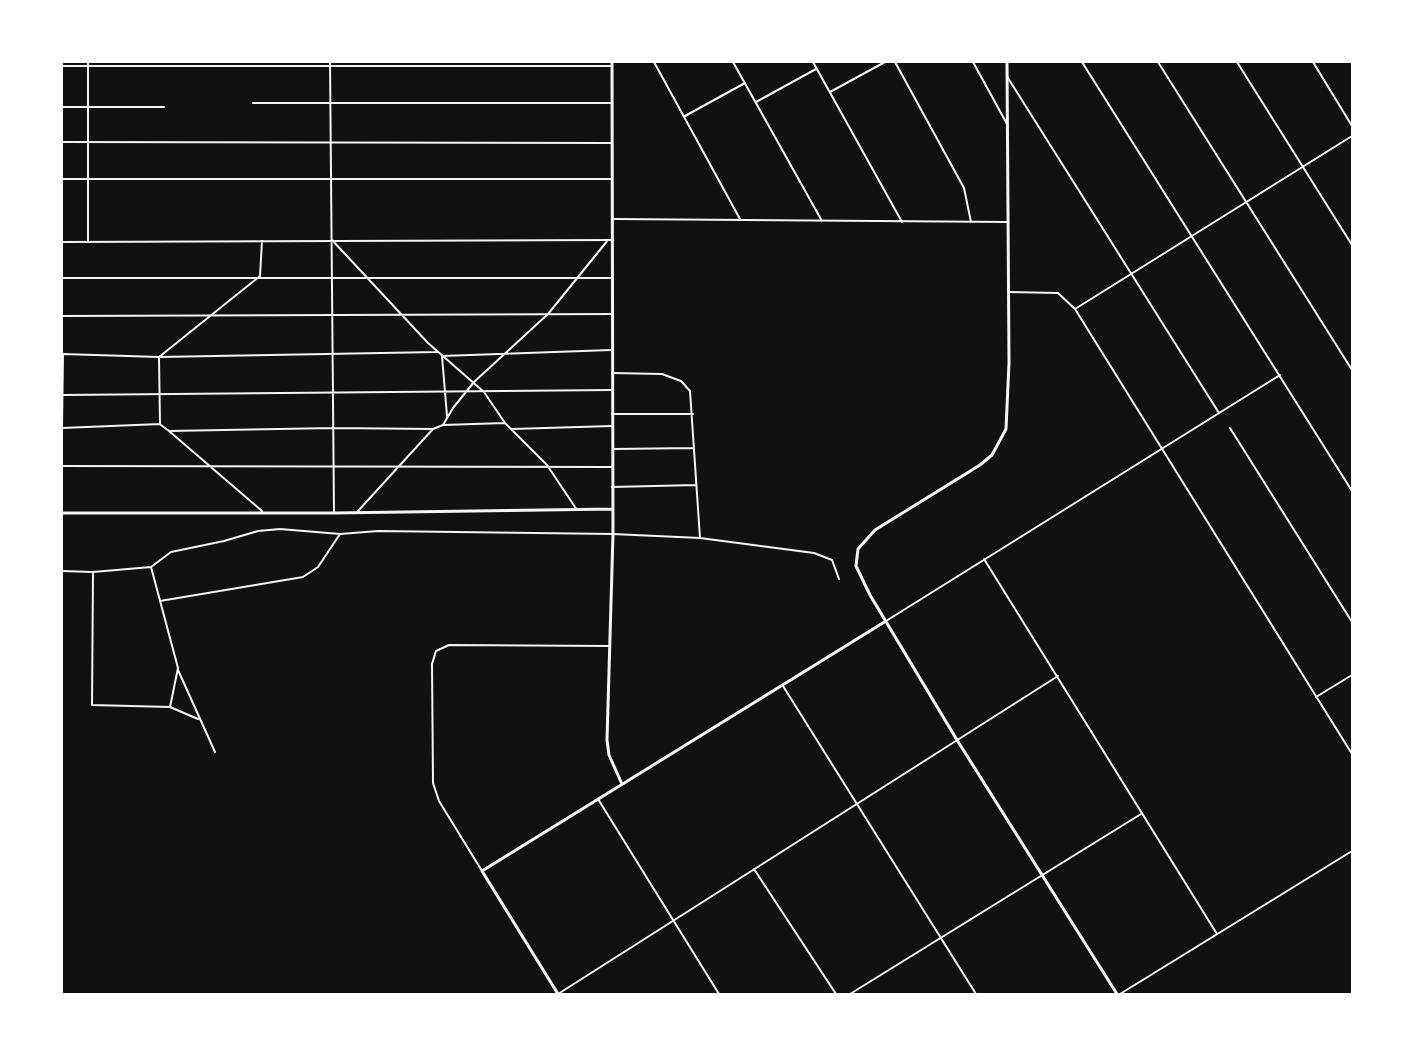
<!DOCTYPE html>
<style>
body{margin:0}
#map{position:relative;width:1414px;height:1056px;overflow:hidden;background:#111;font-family:"Fira Sans Condensed",sans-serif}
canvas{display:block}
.frame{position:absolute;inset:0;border:63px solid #fff;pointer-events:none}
</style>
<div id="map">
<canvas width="1414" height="1056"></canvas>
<div class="frame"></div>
</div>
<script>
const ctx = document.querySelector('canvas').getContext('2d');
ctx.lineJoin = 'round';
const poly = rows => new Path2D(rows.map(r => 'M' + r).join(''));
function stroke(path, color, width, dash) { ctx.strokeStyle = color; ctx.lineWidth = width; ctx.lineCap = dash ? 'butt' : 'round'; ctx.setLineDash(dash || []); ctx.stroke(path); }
const minor = poly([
 [88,62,88,241],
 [330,62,334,513],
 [654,62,740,219],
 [733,62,822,221],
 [813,62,902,222],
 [895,62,964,188,971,222],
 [973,62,1007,124],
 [1082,62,1352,491],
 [1158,62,1352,370],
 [1237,62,1352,245],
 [1313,62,1352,126],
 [62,66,612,66],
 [1008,78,1219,413],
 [830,92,885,62],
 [756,102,816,69],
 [253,103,612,103],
 [62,107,164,107],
 [685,116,745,83],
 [62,142,611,143],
 [62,179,611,179],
 [613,219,1008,222],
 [332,240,428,343,484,392,505,423,547,465,577,510],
 [262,241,260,276,159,357,160,424,62,428,63,354,159,357,437,352],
 [62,242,613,240],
 [62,278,613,278],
 [1009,292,1058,293,1075,309,1352,754],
 [1075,309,1352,136],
 [62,316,612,314],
 [442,356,611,350],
 [442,356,447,416],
 [612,373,662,374,681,381,690,391,700,538],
 [62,395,612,390],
 [612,414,693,414],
 [161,425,169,431,333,428,433,429],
 [443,425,505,423],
 [1230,428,1352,622],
 [512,429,612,426],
 [169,431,262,511],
 [613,449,694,448],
 [62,466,612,467],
 [612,487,696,485],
 [358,511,433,429,443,425,453,408,474,382,548,314,608,240],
 [984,559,1217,934],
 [62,571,93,572,151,567],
 [93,572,92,705,170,707,198,719],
 [160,601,303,577,318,567,340,534,378,531,613,534,700,538,814,553,832,560,839,579],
 [886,621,1280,375],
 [178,670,215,752],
 [783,686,976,994],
 [1316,697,1352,675],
 [170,707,178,668,151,567,171,552,224,541,258,531,280,529,340,534],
 [598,799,719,994],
 [754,869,836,994],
 [482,871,439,801,433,783,432,664,436,651,449,645,608,646],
 [558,994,1058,676],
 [850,994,1141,814],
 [1120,994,1352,851]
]);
const tertiary = poly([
 [612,62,613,534,607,740,609,755,621,782],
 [1007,62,1009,363,1006,429,992,455,980,465,875,530,858,549,856,566,870,595,957,740,1117,994],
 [62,513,334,513,613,509],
 [558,994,482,871,886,621]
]);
stroke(minor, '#f5f5f5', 2);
stroke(tertiary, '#f5f5f5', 3);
</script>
